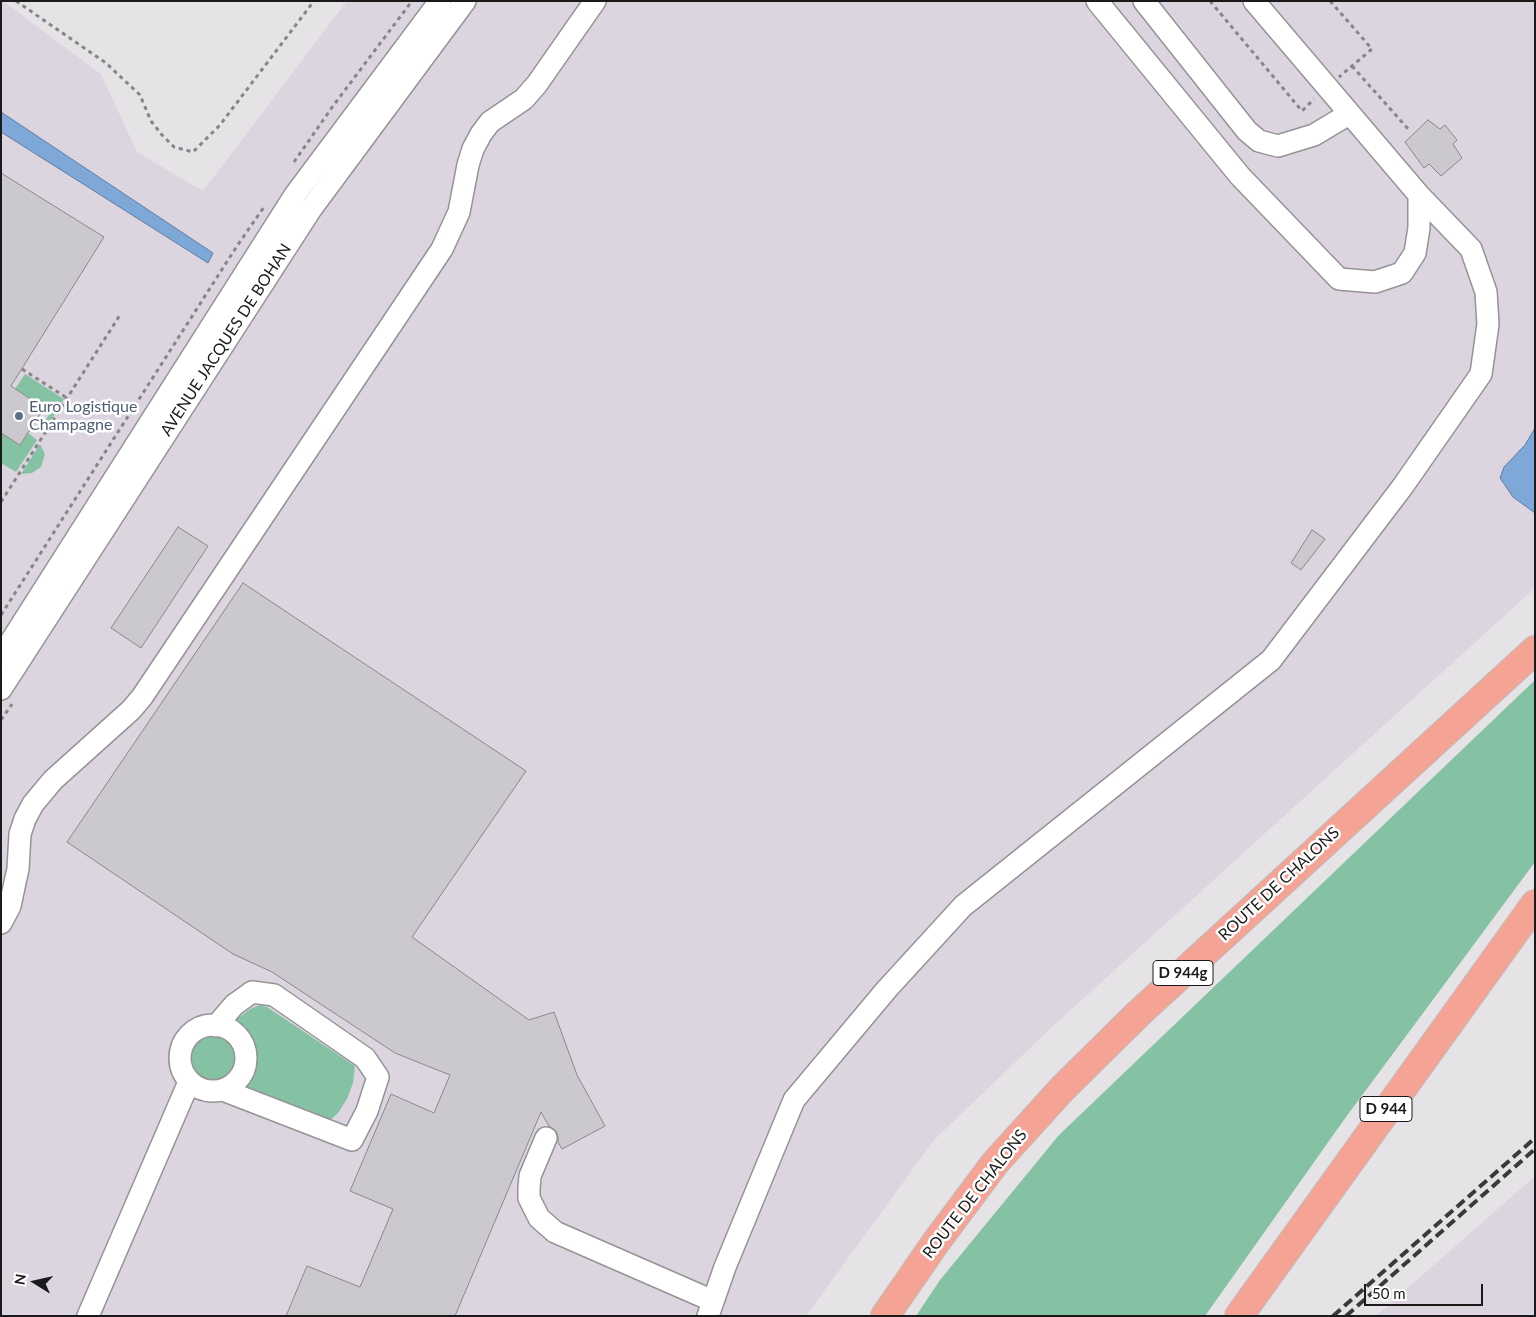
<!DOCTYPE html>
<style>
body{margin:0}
#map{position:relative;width:1536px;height:1317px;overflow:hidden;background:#e6e3e7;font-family:Lato,sans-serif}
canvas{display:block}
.frame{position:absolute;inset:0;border:2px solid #1b1a1b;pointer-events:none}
.north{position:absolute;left:10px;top:1257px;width:50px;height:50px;-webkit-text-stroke:4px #fff;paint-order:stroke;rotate:280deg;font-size:14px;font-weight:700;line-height:20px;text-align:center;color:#1b1a1b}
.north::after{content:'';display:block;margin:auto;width:18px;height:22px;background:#1b1a1b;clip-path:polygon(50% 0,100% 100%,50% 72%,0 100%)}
.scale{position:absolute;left:1364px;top:1284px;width:119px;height:22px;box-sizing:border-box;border:2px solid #1b1a1b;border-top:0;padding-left:6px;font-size:15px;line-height:18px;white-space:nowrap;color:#1b1a1b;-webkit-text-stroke:4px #fff;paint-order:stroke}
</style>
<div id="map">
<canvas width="1536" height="1317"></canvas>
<div class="frame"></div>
<div class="north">N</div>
<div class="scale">50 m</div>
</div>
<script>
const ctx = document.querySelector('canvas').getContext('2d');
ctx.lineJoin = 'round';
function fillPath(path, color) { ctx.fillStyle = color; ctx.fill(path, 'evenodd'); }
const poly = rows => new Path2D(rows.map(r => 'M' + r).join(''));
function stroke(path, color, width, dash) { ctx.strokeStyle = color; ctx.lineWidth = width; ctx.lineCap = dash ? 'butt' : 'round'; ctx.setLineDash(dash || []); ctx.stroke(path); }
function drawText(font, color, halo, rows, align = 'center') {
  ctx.font = font + ' Lato,sans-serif'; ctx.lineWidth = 5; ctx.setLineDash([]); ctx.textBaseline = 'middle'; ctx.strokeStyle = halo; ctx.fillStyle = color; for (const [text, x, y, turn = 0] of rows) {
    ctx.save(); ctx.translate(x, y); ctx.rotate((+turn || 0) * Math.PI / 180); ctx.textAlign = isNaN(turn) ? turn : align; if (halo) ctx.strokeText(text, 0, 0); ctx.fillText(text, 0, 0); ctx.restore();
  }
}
const built = poly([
 [1,1,3,1,101,74,137,152,203,191,347,1,1535,1,1535,588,1052,1027,934,1140,806,1316,1,1316],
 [1535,1176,1535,1316,1376,1316]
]);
const green = poly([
 [25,374,64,399,48,425,44,423,50,413,43,409,44,407,15,389],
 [1,433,20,445,28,433,37,440,16,472,1,463],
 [40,444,45,454,41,467,32,473,21,474],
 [1535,680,1535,862,1346,1117,1205,1316,916,1316,940,1280,1059,1135],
 [260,1005,267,1007,355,1066,353,1083,347,1099,338,1113,325,1125,239,1090,251,1073,254,1053,248,1036,234,1021,252,1008],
 '190 1057a23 23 0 1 1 46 0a23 23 0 1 1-46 0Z'
]);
const water = poly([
 [1,112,213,253,208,263,1,132,1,112],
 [1535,428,1535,513,1513,497,1500,478,1504,467,1525,445,1535,428]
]);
const building = poly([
 [1428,120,1440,129,1445,125,1457,140,1453,144,1462,158,1441,176,1429,164,1424,168,1405,142,1428,120],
 [1,173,104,237,11,386,44,408,20,445,1,433,1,173],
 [178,527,208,546,141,648,111,628,178,527],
 [1312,530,1325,539,1301,570,1291,563,1312,530],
 [243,583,526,771,412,937,529,1020,554,1012,577,1075,605,1126,562,1149,558,1142,558,1136,556,1131,549,1126,541,1112,455,1316,286,1316,307,1266,360,1287,393,1209,350,1191,391,1094,434,1113,450,1075,395,1053,272,972,233,954,67,842,243,583]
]);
const path = poly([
 [16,1,106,63,140,95,151,121,162,135,174,147,193,152,220,125,314,1],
 [1210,1,1302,111,1314,99],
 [1330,1,1372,49,1339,77],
 [1352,66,1410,131],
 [294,162,333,106,412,1],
 [22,369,67,398],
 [1,502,120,315],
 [1,615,237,246,264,207],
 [1,720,12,704]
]);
const minor = poly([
 [1097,1,1240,176,1339,279,1375,282,1402,273,1415,253,1419,228,1419,195],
 [1144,1,1247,131,1259,141,1278,146,1314,135,1349,114],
 [1,657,295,195,440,1],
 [1,689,311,209,465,1],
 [1,923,10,906,14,887,18,869,20,834,25,819,33,804,53,780,131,710,142,697,442,249,459,212,468,165,473,149,481,134,490,122,524,99,537,84,595,1],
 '180 1058a33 33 0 1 1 66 0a33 33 0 1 1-66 0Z',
 [216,1026,234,1005,252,992,274,995,365,1058,378,1077,367,1111,352,1140,223,1090],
 [546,1138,530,1176,529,1189,529,1198,539,1218,555,1232,713,1301],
 [88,1316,189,1082],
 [708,1316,725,1267,794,1100,887,989,963,906,1271,660,1403,486,1481,374,1488,324,1486,292,1471,249,1419,195,1254,1]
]);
const major = poly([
 [885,1316,936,1242,995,1163,1062,1089,1138,1014,1535,650],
 [1239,1316,1535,904]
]);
const rail = poly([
 [1333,1316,1535,1138],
 [1346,1316,1535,1149]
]);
const markers = [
 [19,416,5,"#5c6f8a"]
];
const shields = [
 [1183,973,60],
 [1386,1109,52]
];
const shieldNames = [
 ["D 944g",1183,973],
 ["D 944",1386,1109]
];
const streetNames = [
 ["AVENUE JACQUES DE BOHAN",226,340,-57],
 ["ROUTE DE CHALONS",1279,884,-43],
 ["ROUTE DE CHALONS",975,1194,-52]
];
const serviceNames = [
 ["Euro Logistique",29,407],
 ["Champagne",29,425]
];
fillPath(built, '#dcd5df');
fillPath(green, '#85c2a4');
fillPath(water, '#7ea8d8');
stroke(water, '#607d9f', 1);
fillPath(building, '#cbc9cd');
stroke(building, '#8a888c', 1);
stroke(minor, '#959396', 24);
stroke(major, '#bfbfbf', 30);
stroke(path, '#878588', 3, [4, 4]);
stroke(minor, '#fff', 21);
stroke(major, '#f4a395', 28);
stroke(rail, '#3b393b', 4, [10, 5]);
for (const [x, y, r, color] of markers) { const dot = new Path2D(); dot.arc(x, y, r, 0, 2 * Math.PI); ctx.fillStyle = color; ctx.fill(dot); stroke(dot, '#fff', 2); }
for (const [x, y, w] of shields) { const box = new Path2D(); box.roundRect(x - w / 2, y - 12.5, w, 25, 4); ctx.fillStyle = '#fff'; ctx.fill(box); stroke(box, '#1b1a1b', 1); }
drawText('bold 15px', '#1b1a1b', null, shieldNames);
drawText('16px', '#1b1a1b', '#fff', streetNames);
drawText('16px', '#4e5e75', '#fff', serviceNames, 'left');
</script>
